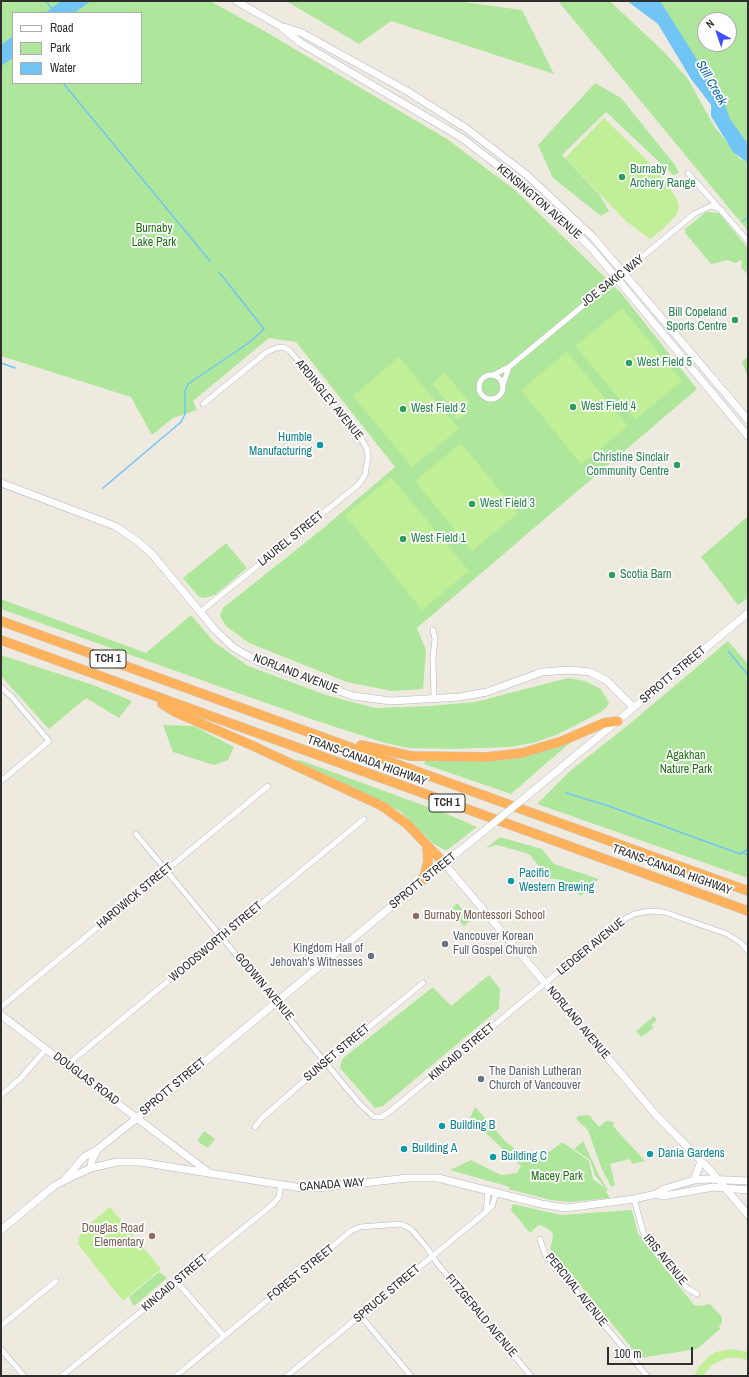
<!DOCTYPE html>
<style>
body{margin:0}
#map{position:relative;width:749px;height:1377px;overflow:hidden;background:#efeae0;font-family:"Archivo Narrow",sans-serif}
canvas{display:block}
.frame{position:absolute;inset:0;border:2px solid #2e2e2e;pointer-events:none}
.legend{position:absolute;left:12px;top:12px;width:130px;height:72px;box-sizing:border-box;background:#fff;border:1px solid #ababab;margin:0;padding:5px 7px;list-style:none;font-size:12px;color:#2e2e2e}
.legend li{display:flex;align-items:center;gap:8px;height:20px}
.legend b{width:20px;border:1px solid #ababab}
.north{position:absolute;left:697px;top:12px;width:40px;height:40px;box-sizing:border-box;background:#fff;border:1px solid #ababab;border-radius:50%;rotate:320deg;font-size:11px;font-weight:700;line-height:16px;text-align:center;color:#2e2e2e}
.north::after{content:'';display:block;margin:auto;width:14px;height:18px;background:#3d4fff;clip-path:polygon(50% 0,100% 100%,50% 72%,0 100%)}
.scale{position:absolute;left:607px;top:1347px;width:86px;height:18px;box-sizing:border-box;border:2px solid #2e2e2e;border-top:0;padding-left:5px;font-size:12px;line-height:14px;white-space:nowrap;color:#2e2e2e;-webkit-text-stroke:3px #fff;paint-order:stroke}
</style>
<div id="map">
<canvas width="749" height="1377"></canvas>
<div class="frame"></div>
<ul class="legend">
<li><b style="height:5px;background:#fff"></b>Road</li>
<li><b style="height:11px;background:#aee79b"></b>Park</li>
<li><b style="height:11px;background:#71c5f4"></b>Water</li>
</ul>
<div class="north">N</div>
<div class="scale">100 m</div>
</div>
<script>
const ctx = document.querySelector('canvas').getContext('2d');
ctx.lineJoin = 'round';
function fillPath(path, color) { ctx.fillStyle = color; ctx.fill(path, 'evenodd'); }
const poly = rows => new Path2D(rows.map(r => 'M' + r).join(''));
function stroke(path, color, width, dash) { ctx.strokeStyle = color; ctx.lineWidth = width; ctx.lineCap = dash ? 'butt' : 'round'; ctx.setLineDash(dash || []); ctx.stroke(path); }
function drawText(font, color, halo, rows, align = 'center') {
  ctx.font = font + ' "Archivo Narrow",sans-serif'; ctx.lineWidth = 3.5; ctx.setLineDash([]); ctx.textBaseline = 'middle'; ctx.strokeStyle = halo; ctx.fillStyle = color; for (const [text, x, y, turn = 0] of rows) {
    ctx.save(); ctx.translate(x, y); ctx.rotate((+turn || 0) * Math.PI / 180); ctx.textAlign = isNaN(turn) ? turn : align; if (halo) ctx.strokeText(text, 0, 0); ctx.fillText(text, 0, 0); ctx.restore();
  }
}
const green = poly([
 [1,1,210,1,261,29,447,139,515,190,621,293,697,389,417,628,426,650,423,689,391,691,347,682,249,643,226,626,220,616,223,608,321,530,395,467,296,342,269,338,193,401,197,410,173,418,152,435,131,397,1,356],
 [13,13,141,13,141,83,13,83],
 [286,1,456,1,522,10,554,74,391,21,359,44],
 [558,1,610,1,665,53,688,79,714,126,740,159,748,162,748,231],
 [655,1,748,1,748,147,731,128],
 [705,20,729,20,729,44,705,44],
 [595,83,621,98,675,165,679,173,673,175,606,112,562,155,599,194,609,211,601,216,553,178,538,145],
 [706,212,719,213,748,248,748,275,741,267,742,260,735,263,728,260,711,264,686,234,685,229],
 [748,356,748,378,742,362],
 [748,516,748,598,738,605,701,557],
 [226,543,247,568,215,595,205,598,199,597,183,578],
 [1,599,146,653,191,615,214,642,248,666,326,695,375,708,429,706,475,702,568,678,585,681,601,689,609,703,606,708,599,713,576,725,556,735,533,743,510,747,451,749,409,748,385,743,314,720,1,609],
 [728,641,748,664,748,878,537,804,570,771,627,726],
 [1,655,96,686,132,701,119,718,86,698,49,729,1,676],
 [163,725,194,726,234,747,228,760,214,765,173,752],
 [572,741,511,794,424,764,425,761,520,758],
 [300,760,447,814,477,827,446,851,433,843,400,811,386,805,370,796,290,761],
 [500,837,542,849,554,864,599,879,581,896,562,880,549,878,529,854,497,845,486,848],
 [457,903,471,920,464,926,450,910],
 [489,975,500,989,499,1009,383,1106,375,1108,340,1068,342,1059,433,987,451,1006],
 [654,1016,657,1020,651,1025,654,1028,641,1037,636,1031],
 [475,1107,505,1141,531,1162,552,1150,561,1143,564,1143,589,1161,593,1179,606,1189,595,1175,590,1160,574,1149,583,1141,599,1175,611,1195,607,1189,606,1192,610,1198,569,1202,551,1200,508,1189,510,1187,450,1170,471,1160,501,1175,517,1173,521,1166,470,1118],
 [589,1115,599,1127,606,1121,614,1122,613,1126,645,1161,632,1164,630,1159,610,1164,615,1185,611,1187,601,1167,588,1130,576,1119,578,1116],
 [204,1131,215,1139,208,1148,197,1141],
 [513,1204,561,1215,632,1210,638,1234,694,1305,699,1306,710,1304,722,1317,722,1323,719,1326,720,1329,697,1349,640,1358,552,1251,550,1249,553,1237,552,1232,543,1226,539,1225,530,1233,511,1210],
 [159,1272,167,1278,134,1306,129,1297]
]);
const pitch = poly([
 [604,118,657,170,677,199,679,207,677,214,665,227,650,239,627,222,565,158],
 [622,308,682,381,636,419,575,346],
 [567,352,628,426,581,464,521,390],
 [399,357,459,429,412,467,353,396],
 [445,373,470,403,464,409,467,413,458,420,447,406,449,404,432,384],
 [461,443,518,513,472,551,415,481],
 [391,477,469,571,422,610,345,515],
 [110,1207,161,1269,123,1301,78,1244,81,1231],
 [731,1349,748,1352,748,1361,741,1358,727,1358,712,1365,703,1376,694,1376,699,1367,709,1356,716,1352]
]);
const water = poly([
 [61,1,91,1,74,13,45,13],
 [627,1,660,1,724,102,730,119,748,144,748,163,733,152,711,116,711,105,691,79,658,24],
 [13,36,13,58,1,66,1,45]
]);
const stream = poly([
 [46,1,52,9],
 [63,83,210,261],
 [743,221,748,217],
 [1,363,15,368],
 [103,488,181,422,185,414,185,391,188,384,250,342,264,329,219,272],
 [728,651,748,675],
 [566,793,606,805,740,854,748,849],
 [744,853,748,856]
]);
const street = poly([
 [688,173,748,241],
 [493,375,509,367,694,214,711,206,722,210],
 '479 387a12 12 0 1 1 24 0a12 12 0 1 1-24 0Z',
 [503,385,509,367],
 [200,612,358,485,365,475,368,457,367,449,360,436,290,351,283,347,276,348,267,352,203,404],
 [433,630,435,639,433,657,434,698],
 [1,687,12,697,49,741,1,781],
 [136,834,359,1103,374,1117,381,1117,388,1113,619,922,634,914,650,911,664,912,727,934,741,943,748,951],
 [1,1007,268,786],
 [68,1066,74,1059,364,819],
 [1,1095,20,1079,46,1049],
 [255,1127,262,1118,326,1062,423,983],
 [634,1199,644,1235,687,1288,697,1294],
 [486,1212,488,1191],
 [540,1239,545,1254,647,1376],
 [177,1282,224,1336],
 [360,1315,411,1376],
 [1,1326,56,1281],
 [1,1349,24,1376],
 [62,1376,273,1204,279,1197,281,1185],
 [176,1376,351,1231,360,1227,401,1224,411,1229,428,1249,436,1262,531,1376],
 [287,1376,486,1212,492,1206,496,1193]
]);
const secondary = poly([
 [236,1,280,26,301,43,462,138,527,188,565,222,593,250,748,436],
 [284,27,302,33,407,91,467,129,527,175,593,237,748,420],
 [1,483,115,526,136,540,152,554,216,631,234,648,259,662,353,696,391,701,460,697,487,692,542,672,569,670,590,672,606,680,634,708],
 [528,795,748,613],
 [444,863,656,1115,710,1170,748,1215],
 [1,1015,208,1172],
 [91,1168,92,1160,98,1149],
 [66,1178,84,1157,98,1149,137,1118,423,880,484,831],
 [694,1180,701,1161],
 [656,1194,664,1196,713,1187,748,1190],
 [1,1230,54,1186,65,1180,91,1168,117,1162,140,1162,302,1188,318,1188,408,1178,438,1178,541,1204,566,1208,634,1199,656,1194,664,1189,694,1180,706,1179,748,1181]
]);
const highway = poly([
 [1,621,748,891],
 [1,640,748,911],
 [162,704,175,712,251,745,382,806,407,824,444,863],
 [361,745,411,756,487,757,522,753,562,741,604,723,618,721],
 [423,880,428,862,427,846]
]);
const secondaryBridge = poly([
 [484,831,528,795]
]);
const markers = [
 [622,177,4,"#2e9e5b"],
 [735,320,4,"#2e9e5b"],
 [629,363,4,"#2e9e5b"],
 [573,407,4,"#2e9e5b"],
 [403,409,4,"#2e9e5b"],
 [320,445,4,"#0f9aa8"],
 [677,465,4,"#2e9e5b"],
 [472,504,4,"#2e9e5b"],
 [403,539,4,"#2e9e5b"],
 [612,575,4,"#2e9e5b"],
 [511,881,4,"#0f9aa8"],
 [416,916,4,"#8d6e63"],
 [445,944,4,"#6b7280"],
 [371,956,4,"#6b7280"],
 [481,1079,4,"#6b7280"],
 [442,1126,4,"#0f9aa8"],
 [404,1149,4,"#0f9aa8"],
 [650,1154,4,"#0f9aa8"],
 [493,1157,4,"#0f9aa8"],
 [152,1236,4,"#8d6e63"]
];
const shields = [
 [108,659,36],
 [447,803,36]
];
const shieldNames = [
 ["TCH 1",108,659],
 ["TCH 1",447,803]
];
const leisureNames = [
 ["Burnaby",630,170],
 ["Archery Range",630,184],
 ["Bill Copeland",727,313,"right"],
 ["Sports Centre",727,327,"right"],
 ["West Field 5",637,363],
 ["West Field 4",581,407],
 ["West Field 2",411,409],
 ["Christine Sinclair",669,458,"right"],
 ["Community Centre",669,472,"right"],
 ["West Field 3",480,504],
 ["West Field 1",411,539],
 ["Scotia Barn",620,575]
];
const streetNames = [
 ["KENSINGTON AVENUE",539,202,41],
 ["JOE SAKIC WAY",613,281,-38],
 ["ARDINGLEY AVENUE",329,400,51],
 ["LAUREL STREET",291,539,-39],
 ["NORLAND AVENUE",296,674,21],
 ["SPROTT STREET",673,675,-40],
 ["TRANS-CANADA HIGHWAY",367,761,20],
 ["TRANS-CANADA HIGHWAY",672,870,20],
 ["SPROTT STREET",423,881,-39],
 ["HARDWICK STREET",135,896,-40],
 ["WOODSWORTH STREET",216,942,-40],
 ["LEDGER AVENUE",591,947,-39],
 ["GODWIN AVENUE",264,987,50],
 ["NORLAND AVENUE",578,1023,50],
 ["KINCAID STREET",462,1052,-40],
 ["SUNSET STREET",337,1053,-40],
 ["DOUGLAS ROAD",86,1079,37],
 ["SPROTT STREET",173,1087,-40],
 ["CANADA WAY",332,1185,-4],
 ["IRIS AVENUE",665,1260,51],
 ["FOREST STREET",301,1273,-39],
 ["KINCAID STREET",175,1283,-40],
 ["PERCIVAL AVENUE",576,1290,51],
 ["SPRUCE STREET",387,1294,-40],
 ["FITZGERALD AVENUE",481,1316,50]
];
const parkNames = [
 ["Burnaby",154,229],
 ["Lake Park",154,243],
 ["Agakhan",686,756],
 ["Nature Park",686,770],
 ["Macey Park",557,1177]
];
const cultureNames = [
 ["Humble",312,438,"right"],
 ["Manufacturing",312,452,"right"],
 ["Pacific",519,874],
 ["Western Brewing",519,888],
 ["Building B",450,1126],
 ["Building A",412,1149],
 ["Dania Gardens",658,1154],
 ["Building C",501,1157]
];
const educationNames = [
 ["Burnaby Montessori School",424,916],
 ["Douglas Road",144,1229,"right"],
 ["Elementary",144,1243,"right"]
];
const worshipNames = [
 ["Vancouver Korean",453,937],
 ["Full Gospel Church",453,951],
 ["Kingdom Hall of",363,949,"right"],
 ["Jehovah's Witnesses",363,963,"right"],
 ["The Danish Lutheran",489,1072],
 ["Church of Vancouver",489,1086]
];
const waterNames = [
 ["Still Creek",711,83,60]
];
fillPath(green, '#aee79b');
fillPath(pitch, '#c1ef97');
fillPath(water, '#71c5f4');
stroke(stream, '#71c5f4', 1.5);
stroke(street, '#b4b5c1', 6);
stroke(secondary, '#b4b5c1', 8);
stroke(highway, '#c9c9c9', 10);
stroke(street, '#fff', 5);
stroke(secondary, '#fff', 7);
stroke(highway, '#ffb25b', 9);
stroke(secondaryBridge, '#b4b5c1', 8, []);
stroke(secondaryBridge, '#fff', 7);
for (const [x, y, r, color] of markers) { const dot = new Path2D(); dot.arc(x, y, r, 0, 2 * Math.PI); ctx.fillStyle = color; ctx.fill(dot); stroke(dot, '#fff', 1.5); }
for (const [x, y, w] of shields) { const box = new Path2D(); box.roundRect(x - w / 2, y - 9, w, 18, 3); ctx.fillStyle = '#fff'; ctx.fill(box); stroke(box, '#2e2e2e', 1); }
drawText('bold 11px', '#2e2e2e', null, shieldNames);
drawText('12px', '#27864d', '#fff', leisureNames, 'left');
drawText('12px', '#2e2e2e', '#fff', streetNames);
drawText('12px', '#227018', '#fff', parkNames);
drawText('12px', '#0d838f', '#fff', cultureNames, 'left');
drawText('12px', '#785e54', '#fff', educationNames, 'left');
drawText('12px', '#5b616d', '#fff', worshipNames, 'left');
drawText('italic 13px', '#0862a7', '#fff', waterNames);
</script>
